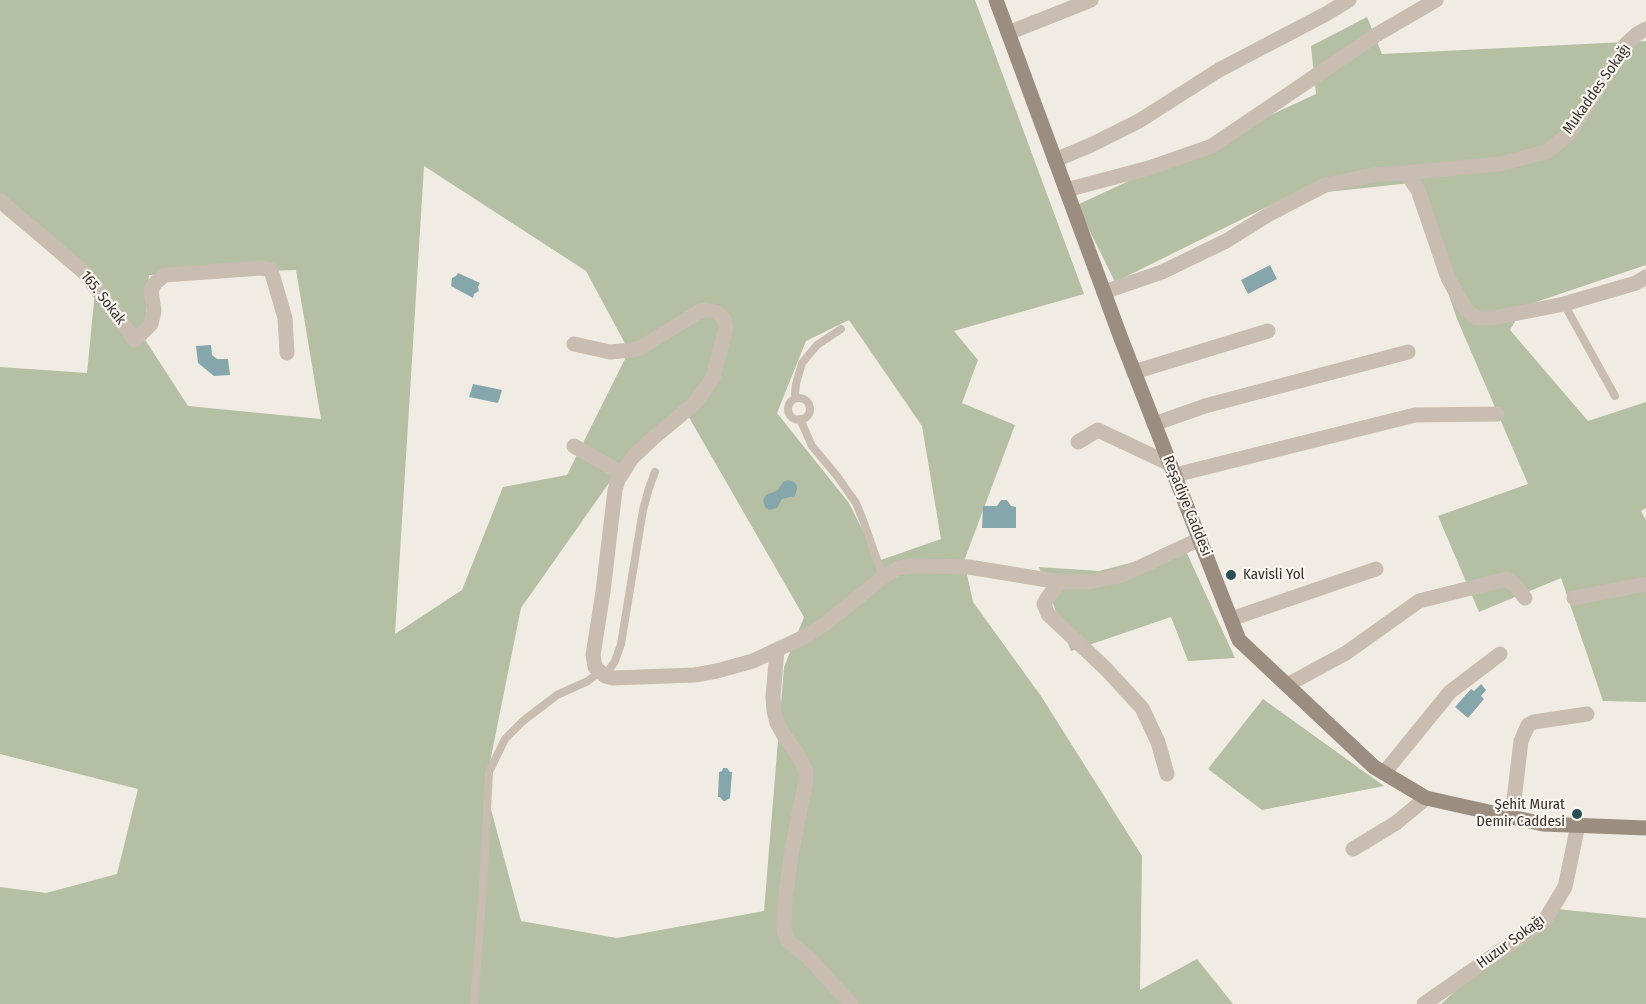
<!DOCTYPE html>
<meta charset="utf-8">
<style>
body{margin:0}
canvas{display:block;background:#f1ece3}
</style>
<canvas width="1646" height="1004"></canvas>
<script>
const ctx = document.querySelector('canvas').getContext('2d');
ctx.lineJoin = 'round';
function fillPath(path, color) { ctx.fillStyle = color; ctx.fill(path, 'evenodd'); }
const poly = rows => new Path2D(rows.map(r => 'M' + r).join(''));
function stroke(path, color, width, dash) { ctx.strokeStyle = color; ctx.lineWidth = width; ctx.lineCap = dash ? 'butt' : 'round'; ctx.setLineDash(dash || []); ctx.stroke(path); }
function drawText(font, color, halo, rows, align = 'center') {
  ctx.font = font + ' "Fira Sans Condensed",sans-serif'; ctx.lineWidth = 4.5; ctx.setLineDash([]); ctx.textBaseline = 'middle'; ctx.strokeStyle = halo; ctx.fillStyle = color; for (const [text, x, y, turn = 0] of rows) {
    ctx.save(); ctx.translate(x, y); ctx.rotate((+turn || 0) * Math.PI / 180); ctx.textAlign = isNaN(turn) ? turn : align; if (halo) ctx.strokeText(text, 0, 0); ctx.fillText(text, 0, 0); ctx.restore();
  }
}
const green = poly([
 [0,0,975,0,1084,294,954,331,978,360,962,403,1015,425,964,561,973,602,1041,696,1142,856,1140,990,1197,959,1233,1004,0,1004,0,887,46,893,117,874,138,789,0,754,0,367,87,373,95,292,0,207],
 [424,166,586,271,629,351,567,475,503,487,462,590,395,634],
 [296,270,321,419,188,406,144,338,149,275],
 [849,320,922,426,941,539,878,561,849,503,777,413,806,341],
 [683,407,804,617,784,667,764,911,617,938,521,921,485,787,521,608,616,473],
 [1367,17,1382,54,1646,41,1646,265,1524,306,1510,330,1588,421,1646,402,1646,508,1641,511,1646,520,1646,702,1603,701,1561,578,1479,612,1438,516,1528,484,1457,319,1411,183,1289,196,1115,282,1077,205,1316,94,1311,46],
 [1185,549,1235,658,1188,661,1171,617,1071,651,1039,567,1099,571],
 [1263,699,1384,786,1262,810,1208,769],
 [1547,908,1646,918,1646,1004,1441,1004]
]);
const water = poly([
 [1270,265,1277,279,1248,294,1241,280],
 [458,273,480,283,478,287,479,291,474,294,473,298,451,286,452,278,456,276],
 [211,345,212,355,217,359,228,359,230,375,214,376,198,363,196,346],
 [473,384,502,390,498,403,469,397],
 [788,480,794,482,797,485,797,489,795,496,782,499,777,508,769,510,765,507,763,500,766,495,778,490,783,482],
 [1001,500,1007,500,1011,506,1016,507,1016,528,982,528,983,506,997,506],
 [1481,684,1486,690,1481,696,1484,699,1468,718,1455,707,1471,689,1474,691],
 [723,768,727,768,730,772,732,772,730,798,725,801,723,801,720,797,718,797,719,772,722,771]
]);
const lane = poly([
 [1564,304,1615,396],
 [797,398,795,394,796,384,802,363,817,345,841,329],
 '788 409a11 11 0 1 1 22 0a11 11 0 1 1-22 0Z',
 [800,419,812,446,837,476,856,503,863,520,883,577],
 [605,676,615,661,621,644,643,510,649,488,655,472],
 [474,1004,483,887,489,772,505,739,523,721,557,695,588,681,599,672]
]);
const street = poly([
 [1008,33,1091,0],
 [1055,160,1091,145,1139,121,1219,70,1324,15,1349,0],
 [1406,173,1500,164,1546,152,1569,134,1626,44,1637,34,1646,29],
 [1066,190,1149,168,1212,146,1376,35,1436,0],
 [0,201,84,272,135,340,151,324,154,311,151,290,155,283,165,275,261,268,271,270,285,318,287,353],
 [1104,292,1162,272,1226,241,1271,213,1325,185,1373,175,1406,173,1418,190,1448,278,1466,310,1476,318,1493,318,1564,304,1636,283,1646,277],
 [574,344,610,352,632,350,642,347,700,311,706,310,716,312,720,315,724,320,726,327,713,378,695,403,652,439,632,458,618,480,615,490,603,592,593,655,595,667,605,676,613,678,695,675,717,671,753,661,806,636,825,624,883,577,899,568,913,566,969,567,1060,582,1090,582,1123,575,1200,539],
 [1134,372,1268,331],
 [1154,424,1205,406,1408,352],
 [1078,442,1098,430,1170,464],
 [574,446,621,473],
 [1175,475,1415,415,1497,414],
 [1060,582,1048,597,1044,604,1048,614,1106,669,1142,708,1158,742,1167,774],
 [1574,598,1646,584],
 [1231,619,1376,569],
 [777,650,773,697,774,711,777,723,783,734,796,752,806,771,806,780,791,855,785,900,784,931,788,941,808,957,851,1004],
 [1287,685,1346,653,1419,601,1507,579,1516,586,1525,598],
 [1384,773,1450,692,1500,654],
 [1512,817,1521,741,1528,725,1534,722,1587,714],
 [1353,849,1396,823,1426,798],
 [1424,1004,1545,920,1565,887,1578,825]
]);
const secondary = poly([
 [996,0,1122,341,1239,640,1374,767,1426,798,1543,824,1646,828]
]);
const markers = [
 [1231,575,6,"#274f55"],
 [1577,814,6,"#274f55"]
];
const streetNames = [
 ["Mukaddes Sokağı",1597,89,-55],
 ["165. Sokak",103,298,52],
 ["Reşadiye Caddesi",1187,506,68],
 ["Huzur Sokağı",1511,942,-36]
];
const poiNames = [
 ["Kavisli Yol",1243,575],
 ["Şehit Murat",1565,805,"right"],
 ["Demir Caddesi",1565,822,"right"]
];
fillPath(green, '#b4bfa4');
fillPath(water, '#85a7ab');
stroke(lane, '#c8bdb0', 8);
stroke(street, '#c8bdb0', 15);
stroke(secondary, '#9c8d81', 15);
for (const [x, y, r, color] of markers) { const dot = new Path2D(); dot.arc(x, y, r, 0, 2 * Math.PI); ctx.fillStyle = color; ctx.fill(dot); stroke(dot, '#f9f5ef', 2); }
drawText('15px', '#38312d', '#f9f5ef', streetNames);
drawText('15px', '#38312d', '#f9f5ef', poiNames, 'left');
</script>
